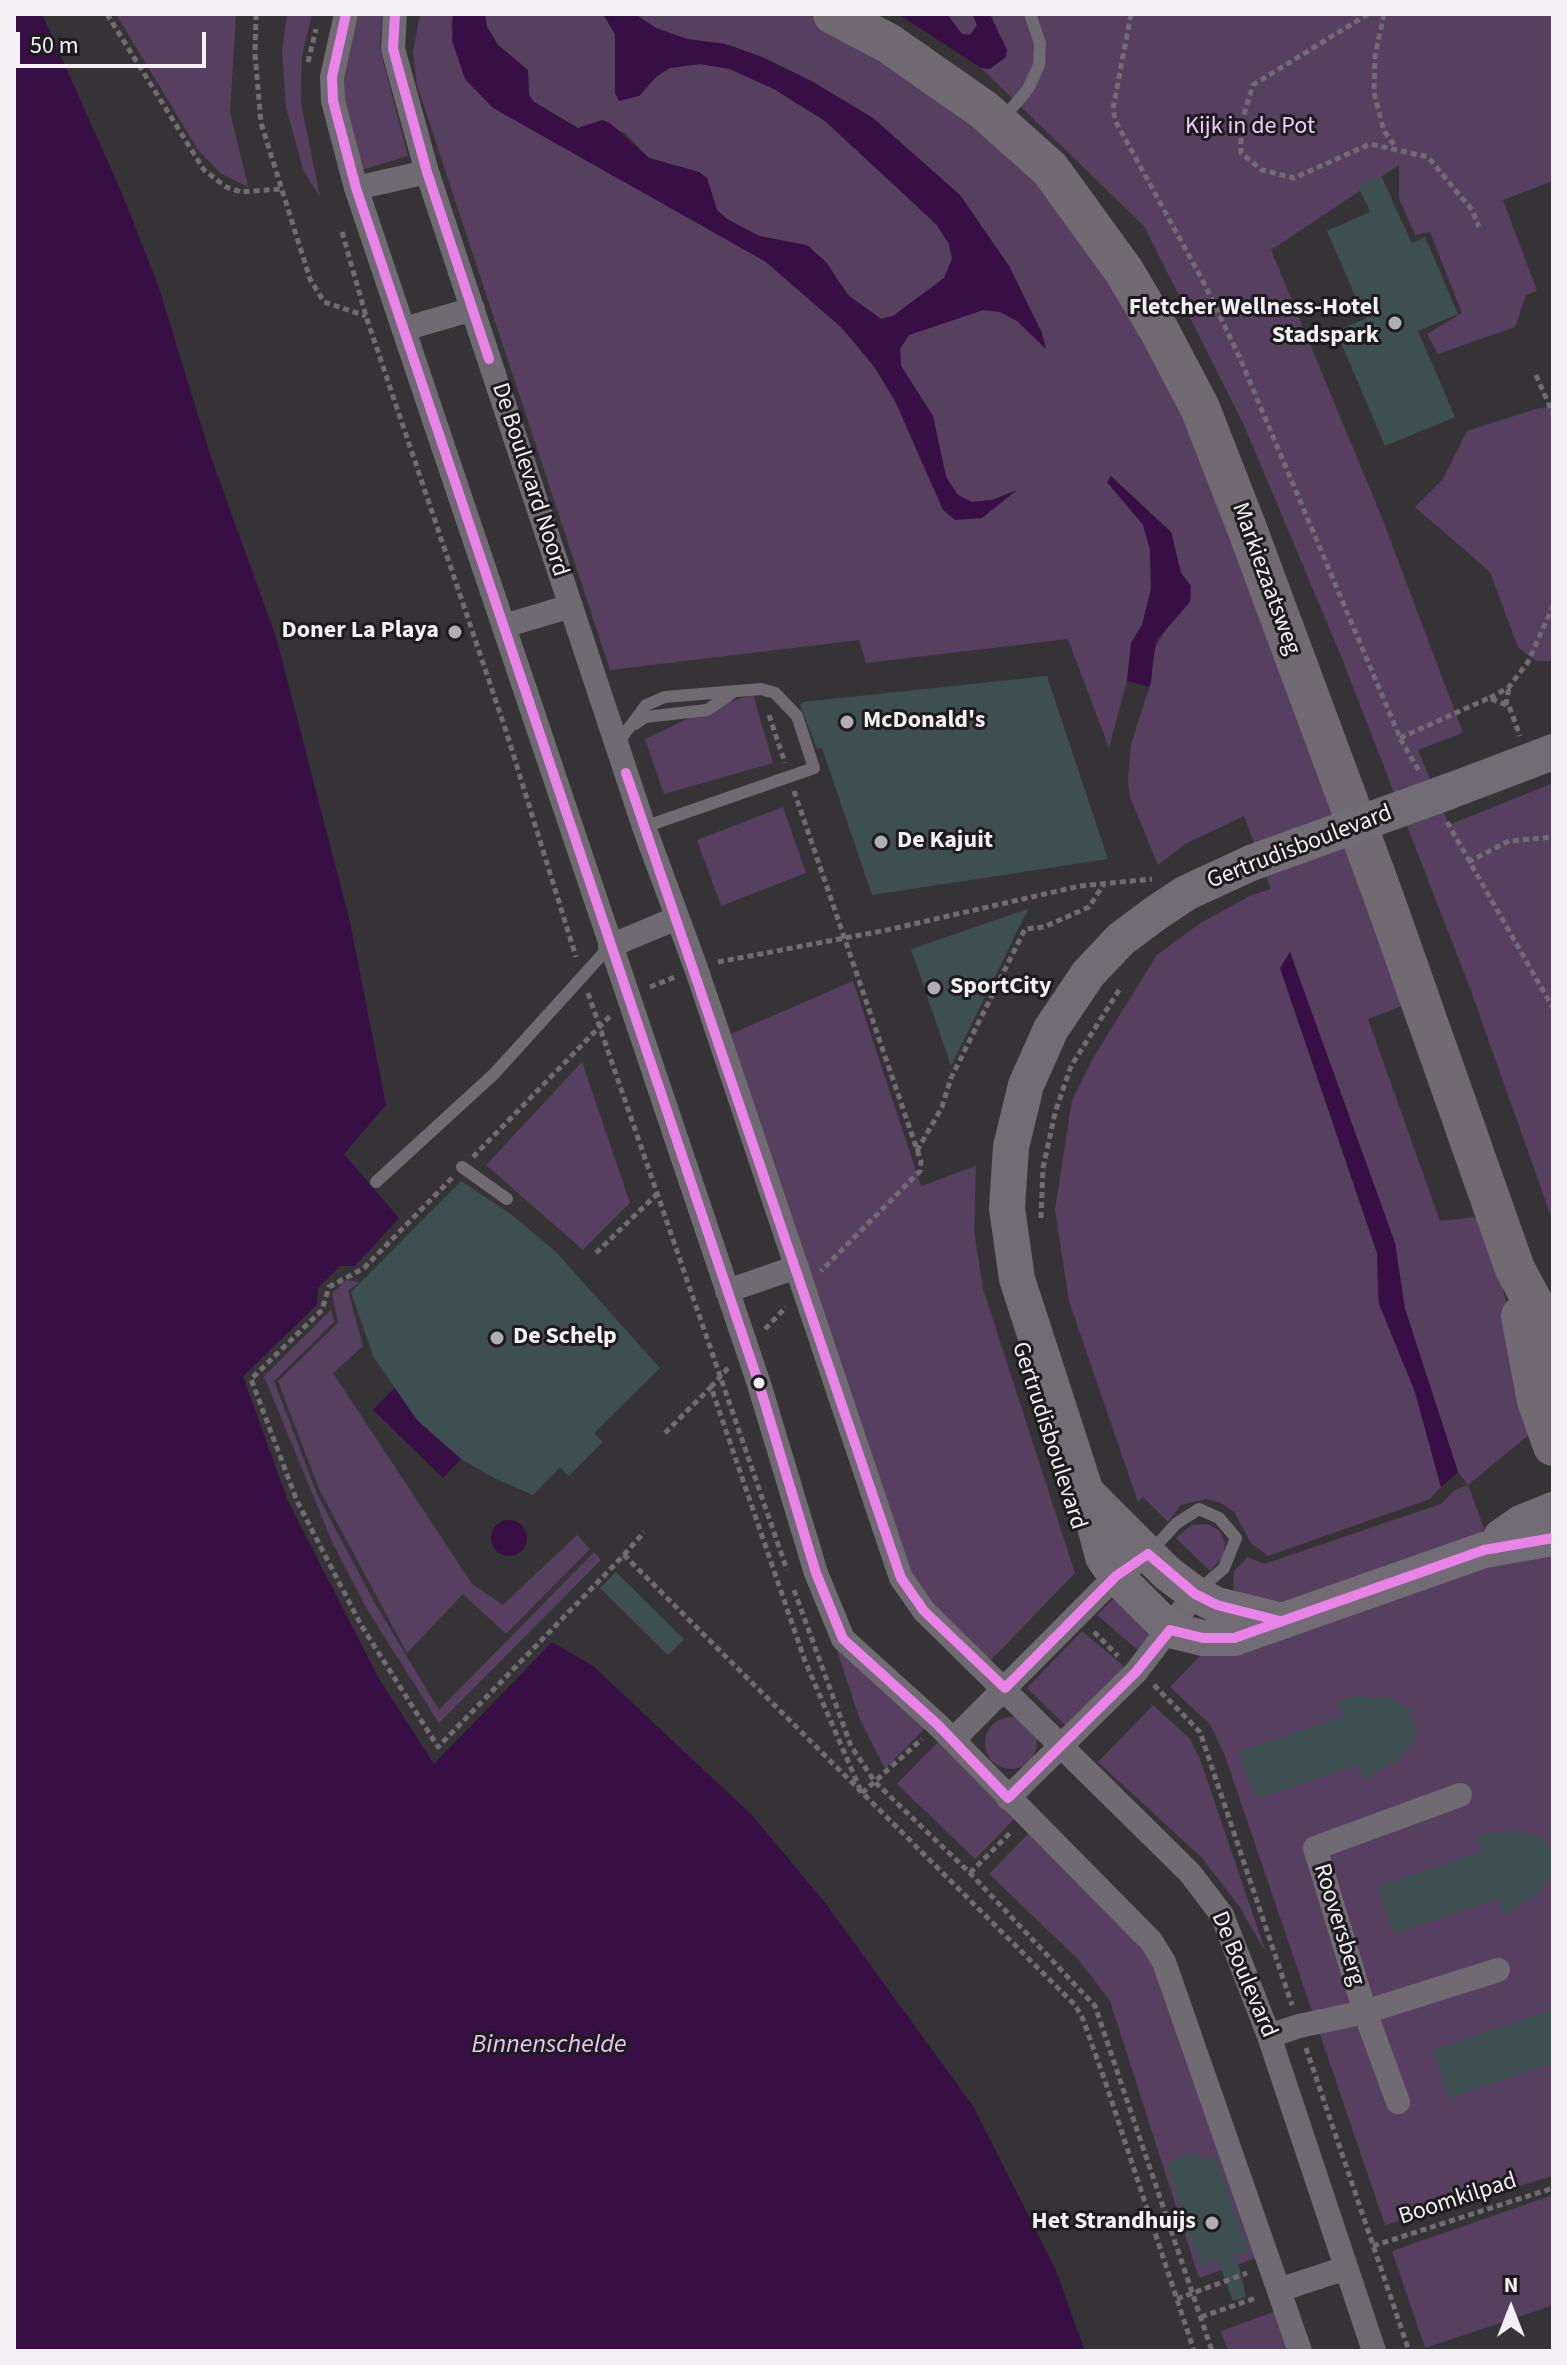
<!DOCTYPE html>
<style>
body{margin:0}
#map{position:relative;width:1567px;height:2365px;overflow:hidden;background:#363337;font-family:"Source Sans 3",sans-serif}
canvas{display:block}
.frame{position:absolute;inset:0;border:16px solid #f2f0f3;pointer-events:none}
.north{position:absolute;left:1471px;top:2269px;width:80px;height:80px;-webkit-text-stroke:6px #1d1b1e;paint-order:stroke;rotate:0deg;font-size:22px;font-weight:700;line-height:32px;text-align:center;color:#f2f0f3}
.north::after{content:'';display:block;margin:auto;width:28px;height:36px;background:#f2f0f3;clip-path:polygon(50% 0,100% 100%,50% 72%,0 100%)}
.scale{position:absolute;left:16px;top:32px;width:190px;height:36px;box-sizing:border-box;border:4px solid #f2f0f3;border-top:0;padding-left:10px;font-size:24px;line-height:28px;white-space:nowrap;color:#f2f0f3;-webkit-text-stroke:6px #1d1b1e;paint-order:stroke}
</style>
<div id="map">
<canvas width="1567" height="2365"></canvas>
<div class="frame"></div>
<div class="north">N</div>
<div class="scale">50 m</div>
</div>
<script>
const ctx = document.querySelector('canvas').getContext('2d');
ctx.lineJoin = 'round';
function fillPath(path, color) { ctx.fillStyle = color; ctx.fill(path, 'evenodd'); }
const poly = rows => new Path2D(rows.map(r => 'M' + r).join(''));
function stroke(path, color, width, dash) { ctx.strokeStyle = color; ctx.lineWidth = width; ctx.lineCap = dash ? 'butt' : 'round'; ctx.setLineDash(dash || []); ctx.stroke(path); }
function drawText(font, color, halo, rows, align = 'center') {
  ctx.font = font + ' "Source Sans 3",sans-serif'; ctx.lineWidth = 6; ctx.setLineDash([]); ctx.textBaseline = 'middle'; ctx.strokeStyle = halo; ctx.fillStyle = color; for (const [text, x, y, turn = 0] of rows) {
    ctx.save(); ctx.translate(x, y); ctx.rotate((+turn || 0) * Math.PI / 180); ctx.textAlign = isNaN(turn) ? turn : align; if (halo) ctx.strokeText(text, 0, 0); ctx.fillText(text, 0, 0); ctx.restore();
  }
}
const green = poly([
 [116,14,236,14,230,112,248,187,220,173,198,150],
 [287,14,312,14,302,55,301,103,320,197,304,172,286,108,282,51],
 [359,14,382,14,380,49,408,156,358,171,346,132,342,66],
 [420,14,453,14,451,26,465,79,766,262,842,328,874,367,895,401,955,520,1015,491,992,500,972,502,958,495,946,477,933,416,901,366,900,349,909,335,983,310,1000,312,1017,321,1045,347,1042,333,1009,266,960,195,873,118,813,82,763,57,725,44,687,39,656,28,635,14,806,14,827,23,871,48,1009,153,1077,223,1163,364,1407,1004,1368,1019,1440,1221,1485,1216,1537,1428,1468,1485,1485,1531,1288,1601,1263,1603,1233,1598,1234,1571,1248,1557,1264,1564,1441,1504,1455,1490,1468,1485,1458,1472,1405,1309,1395,1243,1290,953,1280,968,1377,1253,1378,1300,1415,1392,1441,1487,1430,1499,1268,1556,1251,1543,1234,1512,1221,1503,1206,1499,1181,1505,1168,1522,1143,1497,1138,1502,1069,1301,1055,1210,1072,1100,1093,1058,1157,955,1199,924,1250,896,1271,889,1244,816,1185,844,1158,865,1130,797,1128,780,1131,744,1152,679,1152,653,1191,586,1181,573,1171,532,1110,476,1143,525,1150,549,1151,589,1142,625,1131,643,1127,681,1109,748,1068,639,866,663,859,640,610,670,417,85,413,52],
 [485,14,603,14,615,34,615,92,639,96,657,76,670,68,700,64,729,69,774,89,825,121,936,224,949,244,952,259,944,279,893,316,881,319,848,295,826,262,759,236,727,219,717,210,707,178,699,172,649,158,624,132,588,125,578,128,534,102,529,95,528,70,498,45,487,27],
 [947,14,1553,14,1553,181,1503,200,1537,291,1526,295,1515,327,1438,354,1427,334,1462,313,1430,232,1415,235,1399,198,1399,165,1271,250,1382,518,1463,733,1418,750,1449,825,1553,783,1553,1222,1470,988,1341,656,1243,423,1144,226,981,68,990,69,970,35,962,34],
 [1553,407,1553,661,1536,661,1518,647,1490,572,1415,507,1443,479,1467,431,1539,408],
 [753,695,773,763,664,794,645,739,717,705],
 [783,807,806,873,721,906,697,840],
 [853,981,921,1186,976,1166,974,1231,983,1289,1075,1573,991,1660,919,1590,911,1574,731,1034],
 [582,1062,630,1203,583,1250,486,1165],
 [346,1280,360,1282,348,1291,363,1346,333,1373,472,1584,503,1605,577,1535,590,1549,506,1634,463,1594,407,1653,319,1489,278,1381,338,1323,332,1294],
 [331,1310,334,1322,274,1381,317,1494,374,1602,439,1710,594,1552,601,1560,439,1723,368,1611,333,1544,264,1376],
 [1207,1524,1220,1531,1225,1543,1223,1557,1210,1571,1176,1538,1191,1525],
 [1553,1550,1553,2176,1385,2225,1224,1753,1210,1724,1170,1687,1209,1647,1485,1562],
 [1114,1598,1157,1634,1140,1652,1097,1615],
 [823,1608,925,1728,885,1769,860,1720],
 [1082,1631,1125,1667,1067,1727,1027,1688],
 [1153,1705,1190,1739,1201,1762,1266,1953,1239,1906,1202,1858,1098,1762],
 '985 1743a26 26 0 1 1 52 0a26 26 0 1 1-52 0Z',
 [938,1742,1016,1817,975,1859,897,1784],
 [1030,1832,1120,1918,1163,1977,1256,2258,1199,2278,1110,2001,1078,1959,989,1874],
 [1553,2195,1553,2310,1551,2306,1425,2348,1392,2251],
 [1276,2311,1290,2351,1228,2351,1221,2331]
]);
const water = poly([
 [14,14,42,14,121,191,158,285,211,457,276,637,350,922,386,1105,344,1154,399,1218,355,1266,340,1266,318,1288,317,1305,243,1376,287,1499,378,1677,434,1764,552,1642,593,1666,753,1816,826,1904,973,2106,1055,2268,1085,2351,14,2351],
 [453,14,485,14,487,27,498,45,528,70,529,95,534,102,578,128,602,120,610,123,649,158,699,172,707,178,717,210,727,219,759,236,807,245,826,262,848,295,881,319,893,316,944,278,952,259,949,244,936,224,825,121,774,89,730,69,700,64,670,68,657,76,639,96,619,101,615,93,615,34,603,14,635,14,656,28,687,39,725,44,762,57,813,82,873,118,960,195,1009,266,1042,333,1046,349,1017,321,1000,312,983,310,909,335,900,349,901,366,933,416,946,477,958,495,972,502,992,500,1017,490,982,518,955,520,943,510,895,401,874,366,842,328,766,262,493,108,465,79,452,41],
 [898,14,947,14,962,34,970,35,977,25,972,14,990,14,1007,50,1006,57,990,69,981,68],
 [1111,476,1171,532,1181,573,1191,586,1190,602,1156,641,1150,687,1127,681,1131,643,1142,625,1151,589,1150,549,1143,525,1107,482],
 [1290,952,1395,1243,1405,1309,1458,1472,1441,1487,1415,1392,1379,1304,1377,1253,1280,968],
 [402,1380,469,1451,443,1478,373,1410],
 '491 1538a18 18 0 1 1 36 0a18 18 0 1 1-36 0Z'
]);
const building = poly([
 [1381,176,1412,243,1425,237,1458,314,1418,331,1455,417,1385,446,1336,331,1365,319,1327,231,1370,212,1358,186],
 [1047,676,1108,859,872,895,822,748,817,749,800,705,803,702],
 [1028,909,951,1066,911,949],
 [461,1181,512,1215,556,1252,660,1368,594,1433,603,1442,569,1476,560,1467,533,1495,494,1478,461,1459,417,1420,373,1356,351,1292],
 [616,1572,684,1639,668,1655,600,1588],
 [1360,1696,1394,1699,1411,1710,1417,1734,1401,1758,1364,1781,1358,1765,1255,1799,1239,1751,1344,1716,1337,1701],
 [1513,1830,1539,1836,1553,1850,1553,1876,1535,1897,1503,1915,1500,1898,1394,1934,1378,1886,1482,1851,1476,1835],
 [1553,2009,1553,2063,1449,2098,1433,2050],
 [1200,2152,1203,2161,1216,2157,1249,2254,1236,2254,1246,2297,1233,2301,1217,2258,1200,2267,1166,2163]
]);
const path = poly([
 [107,14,204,170,226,187,241,192,281,189],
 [256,14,255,54,261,123,310,279,324,302,366,316],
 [1131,14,1113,109,1116,122,1204,283,1239,356,1401,740,1419,771],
 [1368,14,1253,85,1241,124,1241,153,1262,170,1294,178,1370,144,1428,157,1472,210,1479,227],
 [1384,14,1375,56,1374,93,1384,131,1395,146],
 [308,62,316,29],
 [342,232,366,316,506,731,576,957],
 [1536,375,1553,414],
 [1490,698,1509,687,1528,662,1553,606],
 [1506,705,1509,687],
 [769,715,785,763],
 [1400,738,1489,698,1509,706,1520,736],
 [794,791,921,1161,920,1171,821,1271],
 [1447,822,1553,1008],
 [1468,862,1509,841,1553,837],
 [718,962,887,930,1080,886,1152,879],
 [650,987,675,977],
 [588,993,787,1570],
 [917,1151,942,1107,951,1078,1025,929,1044,927,1089,907,1104,884],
 [473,1157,611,1015],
 [452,1178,364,1268,329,1287,322,1310,251,1379,297,1501,361,1625,438,1747,624,1555,1075,2005,1083,2019,1106,2084,1194,2351],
 [1041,1218,1043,1168,1055,1113,1071,1066,1121,987],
 [596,1253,657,1194],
 [765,1329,786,1307],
 [728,1368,711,1387,805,1661,860,1789],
 [665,1433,711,1387],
 [624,1555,644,1532],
 [794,1590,851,1746,875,1782,970,1873,1095,2006,1212,2351],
 [1094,1632,1118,1656],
 [1154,1685,1200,1732,1292,2005],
 [862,1793,922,1739],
 [970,1873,1012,1831],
 [1306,2048,1409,2351],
 [1373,2246,1553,2188],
 [1177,2299,1247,2273],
 [1201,2317,1256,2298]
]);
const lane = poly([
 [1001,121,1028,89,1039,65,1040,43,1030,14],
 [635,724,645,717,707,710,732,693],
 [617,744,646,705,665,697,761,689,775,693,797,716,814,768,644,827],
 [462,1167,507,1199],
 [376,1182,494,1074,610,946],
 [1150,1552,1177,1523,1199,1509,1219,1518,1236,1538,1224,1568,1197,1592]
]);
const street = poly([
 [346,14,332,77,333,101,356,188,759,1384,816,1573,843,1639,938,1725,1151,1941,1164,1962,1300,2351],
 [395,14,393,49,427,172,644,827,696,968,901,1578,924,1611,1190,1873,1222,1915,1269,2036,1374,2351],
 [356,188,427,172],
 [404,329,473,309],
 [504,626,571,606],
 [610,946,677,918],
 [727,1291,797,1267],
 [953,1740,1116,1576,1148,1554],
 [1460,1795,1315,1848,1365,2012,1498,1970],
 [1008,1798,1136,1672,1195,1594],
 [1269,2036,1299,2026,1365,2012,1398,2102],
 [1279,2290,1346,2268]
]);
const secondary = poly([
 [1450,791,1553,752],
 [1251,863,1186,893,1156,913,1121,939,1088,974,1051,1029,1026,1085,1011,1147,1007,1208,1017,1279,1086,1492,1103,1557,1116,1576,1170,1630,1203,1638,1234,1638,1484,1550,1553,1538],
 [1086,1492,1167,1573,1195,1594,1217,1605,1282,1621],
 [1501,1537,1521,1523,1553,1510]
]);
const primary = poly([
 [833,14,888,43,984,110,1050,169,1124,271,1159,330,1200,408,1246,526,1382,892,1515,1269,1542,1319,1553,1352],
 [1521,1316,1537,1401,1553,1446]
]);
const secondaryBridge = poly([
 [1251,863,1450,791]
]);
const bus1 = poly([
 [346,14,332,77,333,101,356,188,759,1384,816,1573,843,1639,938,1725,1008,1798,1136,1672,1170,1630,1203,1638,1234,1638,1484,1550,1553,1538],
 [395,14,393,49,427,172,489,359],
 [626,773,901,1578,924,1611,1005,1688,1116,1576,1148,1554,1195,1594,1217,1605,1280,1621]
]);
const markers = [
 [1395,323,8,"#b0aeb1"],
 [455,632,8,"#b0aeb1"],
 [847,722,8,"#b0aeb1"],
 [881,842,8,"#b0aeb1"],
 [934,988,8,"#b0aeb1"],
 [497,1338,8,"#b0aeb1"],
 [759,1383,7,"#f2f0f3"],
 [1212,2223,8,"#b0aeb1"]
];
const parkNames = [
 ["Kijk in de Pot",1250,128]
];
const poiNames = [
 ["Fletcher Wellness-Hotel",1379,309,"right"],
 ["Stadspark",1379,337,"right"],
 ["Doner La Playa",439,632,"right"],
 ["McDonald's",863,722],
 ["De Kajuit",897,842],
 ["SportCity",950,988],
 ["De Schelp",513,1338],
 ["Het Strandhuijs",1196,2223,"right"]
];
const streetNames = [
 ["De Boulevard Noord",529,480,72],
 ["Markiezaatsweg",1265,579,70],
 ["Gertrudisboulevard",1300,848,-21],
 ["Gertrudisboulevard",1048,1436,72],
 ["Rooversberg",1338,1925,73],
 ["De Boulevard",1243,1975,67],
 ["Boomkilpad",1458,2200,-18]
];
const waterNames = [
 ["Binnenschelde",549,2046]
];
fillPath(green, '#573f5f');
fillPath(water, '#380f44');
fillPath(building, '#3e4f51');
stroke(path, '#716c72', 5, [6, 4]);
stroke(lane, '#706a72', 12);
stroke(street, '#706a72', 24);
stroke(secondary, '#726c75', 36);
stroke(primary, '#726a73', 40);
stroke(secondaryBridge, '#726c75', 36);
stroke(bus1, '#ea83e7', 10);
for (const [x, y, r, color] of markers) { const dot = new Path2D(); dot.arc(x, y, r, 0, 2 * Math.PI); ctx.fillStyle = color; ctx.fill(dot); stroke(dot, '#1d1b1e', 3); }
drawText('24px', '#f1cafe', '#1d1b1e', parkNames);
drawText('bold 24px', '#f2f0f3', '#1d1b1e', poiNames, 'left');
drawText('24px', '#f2f0f3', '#1d1b1e', streetNames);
drawText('italic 26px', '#eac3f7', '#1d1b1e', waterNames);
</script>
